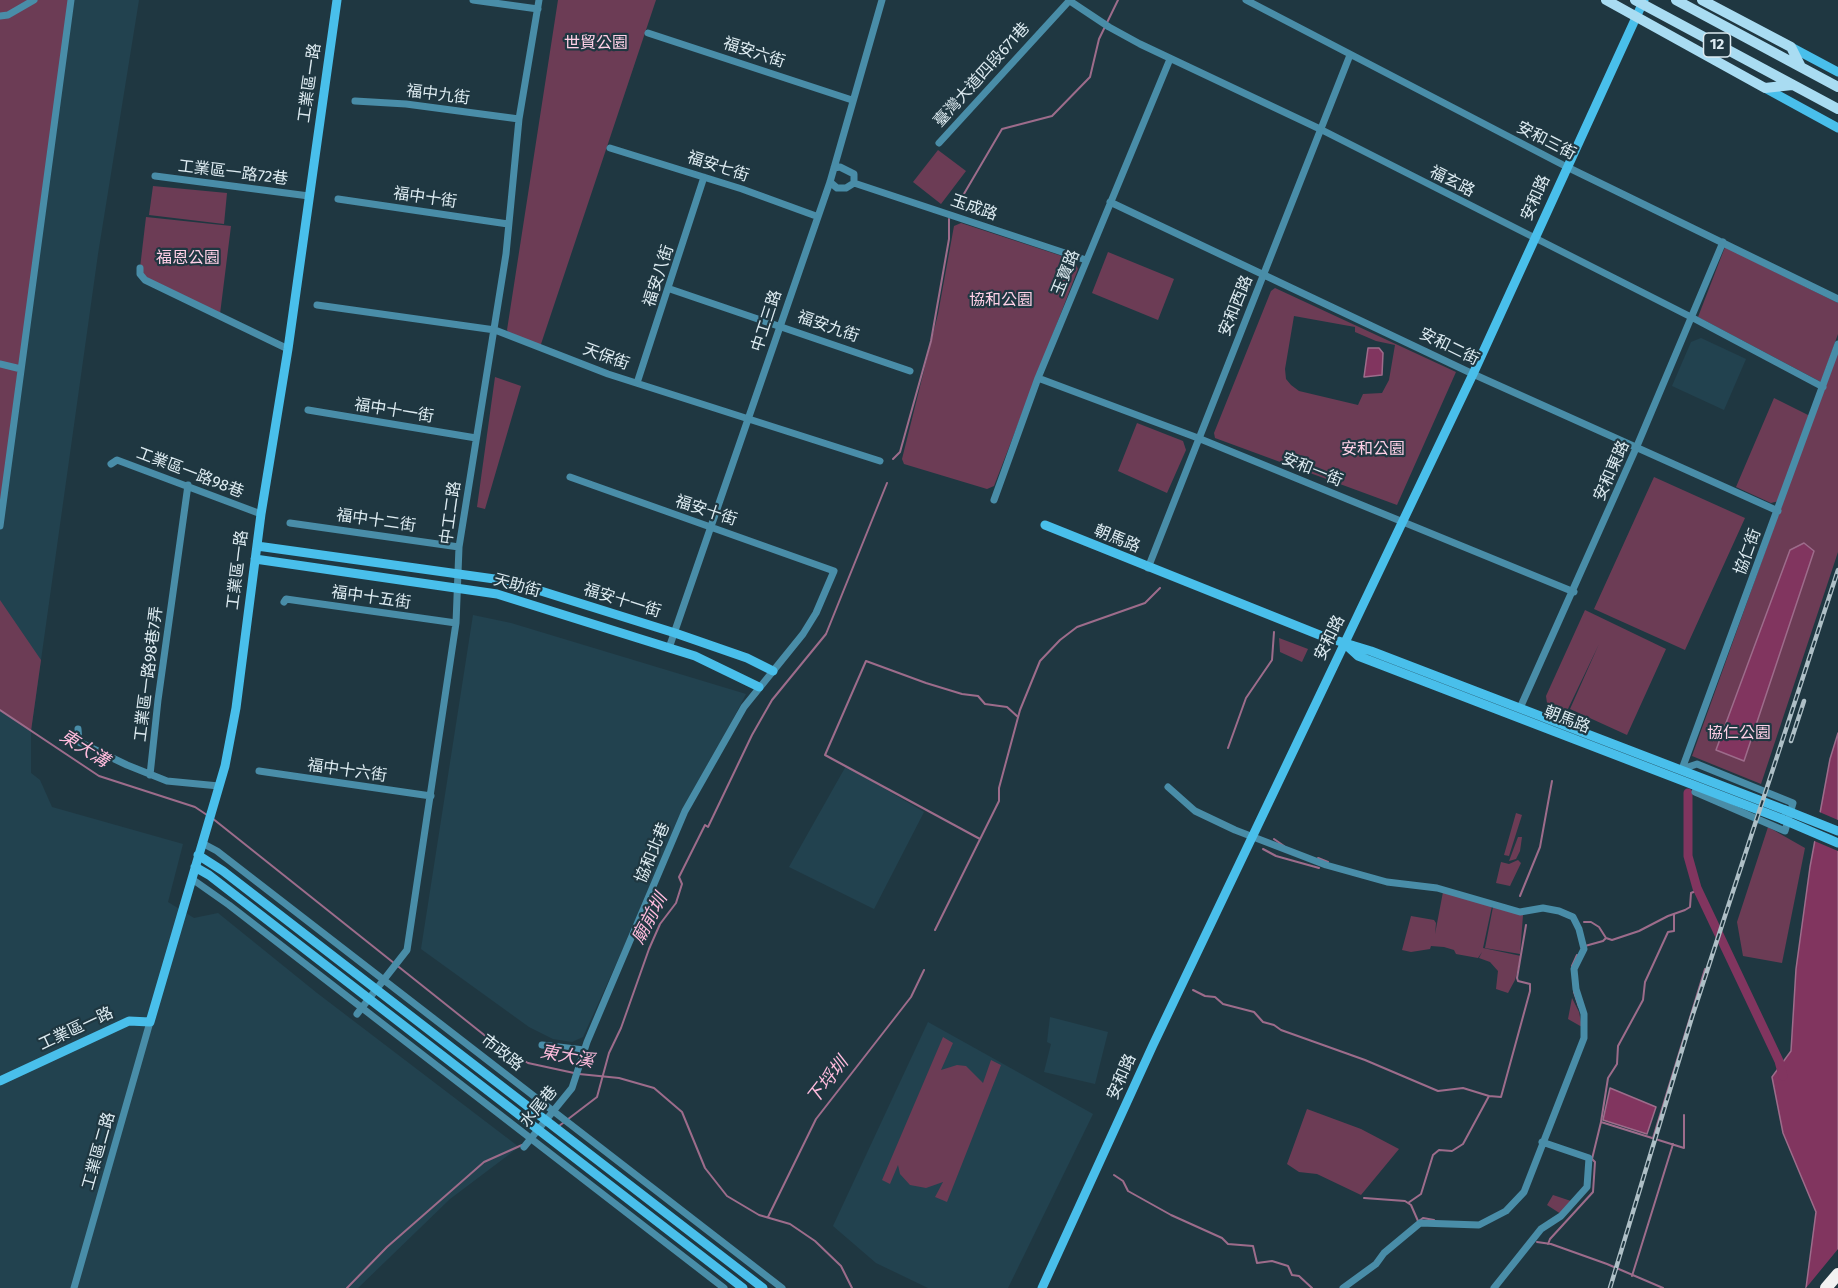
<!DOCTYPE html>
<meta charset="utf-8">
<style>
body{margin:0}
canvas{display:block;background:#1f3741}
</style>
<canvas width="1838" height="1288"></canvas>
<script>
const ctx = document.querySelector('canvas').getContext('2d');
ctx.lineJoin = 'round';
function fillPath(path, color) { ctx.fillStyle = color; ctx.fill(path, 'evenodd'); }
const poly = rows => new Path2D(rows.map(r => 'M' + r).join(''));
function stroke(path, color, width, dash) { ctx.strokeStyle = color; ctx.lineWidth = width; ctx.lineCap = dash ? 'butt' : 'round'; ctx.setLineDash(dash || []); ctx.stroke(path); }
function drawText(font, color, halo, rows, align = 'center') {
  ctx.font = font + ' "Fira Sans","Noto Sans TC",sans-serif'; ctx.lineWidth = 4.5; ctx.setLineDash([]); ctx.textBaseline = 'middle'; ctx.strokeStyle = halo; ctx.fillStyle = color; for (const [text, x, y, turn = 0] of rows) {
    ctx.save(); ctx.translate(x, y); ctx.rotate((+turn || 0) * Math.PI / 180); ctx.textAlign = isNaN(turn) ? turn : align; if (halo) ctx.strokeText(text, 0, 0); ctx.fillText(text, 0, 0); ctx.restore();
  }
}
const built = poly([
 [0,0,139,0,98,254,31,731,31,773,40,780,52,807,183,844,168,902,194,918,218,913,317,993,519,1147,450,1199,358,1288,0,1288],
 [1701,338,1746,359,1724,410,1672,386,1691,342],
 [473,615,511,623,746,694,686,810,583,1037,572,1042,553,1039,529,1027,421,949],
 [846,766,924,812,874,909,789,867],
 [1050,1017,1108,1032,1095,1084,1044,1072,1051,1044,1047,1042],
 [928,1022,1093,1114,1008,1288,928,1288,876,1263,833,1226]
]);
const green = poly([
 [0,0,71,0,0,512],
 [558,0,656,0,541,344,537,346,511,336,507,330],
 [938,150,966,171,941,204,913,182],
 [153,186,227,193,224,224,149,215],
 [146,217,231,226,220,314,145,280,140,268],
 [961,223,1074,260,1078,269,994,486,987,489,904,464,902,459,938,314,954,226],
 [1725,247,1838,303,1838,334,1821,382,1698,317],
 [1108,252,1174,279,1158,320,1092,293],
 [1275,288,1456,372,1397,505,1215,438,1214,433,1271,291],
 [1294,316,1355,327,1355,332,1376,341,1395,345,1389,380,1382,393,1363,394,1358,405,1299,391,1291,385,1286,379,1285,369],
 [1838,348,1838,552,1761,784,1692,756],
 [495,377,521,386,485,509,477,507],
 [1774,398,1810,416,1779,501,1771,503,1736,487],
 [1137,423,1183,441,1186,450,1167,493,1118,471],
 [1654,477,1745,518,1685,650,1594,609],
 [0,600,41,660,31,731,0,710],
 [1585,610,1666,649,1627,735,1570,709,1599,644,1567,711,1547,703,1546,696],
 [1279,638,1308,649,1302,662,1280,652],
 [1516,813,1522,815,1509,856,1504,855],
 [1768,827,1805,848,1782,963,1743,956,1737,922],
 [1518,837,1522,837,1520,851,1516,859,1509,861],
 [1518,860,1521,863,1510,886,1496,883,1501,862,1509,864],
 [1443,892,1492,906,1483,948,1521,956,1515,980,1508,993,1496,989,1498,971,1490,962,1479,958,1482,952,1478,958,1456,954,1454,950,1444,947,1431,946,1430,949,1411,952,1402,950,1411,916,1434,920,1436,923,1435,934],
 [1493,907,1523,915,1520,954,1485,948],
 [1572,998,1579,1012,1582,1027,1568,1019],
 [943,1037,953,1043,941,1070,957,1065,966,1066,983,1083,991,1060,1001,1065,947,1202,935,1197,943,1182,926,1188,910,1185,900,1174,898,1165,890,1184,882,1180],
 [1307,1109,1361,1129,1399,1149,1361,1195,1317,1174,1299,1172,1287,1164],
 [1553,1195,1577,1203,1564,1216,1547,1205]
]);
const water = poly([
 [1368,348,1379,348,1383,353,1382,375,1364,377,1368,348],
 [1804,543,1814,551,1744,761,1716,750,1790,550,1804,543],
 [1838,733,1838,1288,1806,1288,1816,1212,1783,1133,1772,1077,1791,1051,1796,969,1810,867,1830,759,1838,733],
 [1610,1088,1656,1107,1647,1134,1603,1120,1610,1088]
]);
const pier = poly([
 [1817,811,1838,820,1838,851,1812,840],
 [1838,1249,1838,1288,1806,1288]
]);
const stream = poly([
 [958,204,1002,129,1052,116,1090,77,1099,39,1118,0],
 [893,459,900,452,931,341,949,239,949,219],
 [0,710,99,776,195,807,207,815],
 [1228,748,1246,698,1272,660,1274,632],
 [212,818,493,1042,528,1063,574,1073],
 [980,839,825,755,866,661,926,683,962,694,978,696,985,704,1007,707,1018,717],
 [1274,839,1284,846],
 [1263,849,1276,856,1319,868],
 [1318,858,1328,862],
 [1520,896,1540,847,1552,781],
 [1674,914,1674,931,1668,932,1645,982,1643,1000,1618,1046,1617,1064,1608,1078,1601,1122,1684,1148,1684,1115],
 [1584,922,1591,922,1599,927,1606,938,1612,940,1639,931,1668,916,1685,910,1690,907,1691,893,1698,890],
 [935,930,999,801,999,788,1020,710,1040,661,1060,640,1077,627,1145,603,1160,588],
 [1585,946,1603,941,1606,938],
 [1572,966,1577,955],
 [1193,990,1205,996,1215,997,1223,1004,1254,1012,1263,1022,1274,1025,1281,1030,1365,1060,1438,1091,1463,1088,1489,1096],
 [1574,992,1579,1007],
 [579,1074,619,1078,654,1088,682,1112,705,1168,727,1196,759,1215,790,1224,815,1241,841,1266,852,1288],
 [559,1126,597,1097,609,1053,621,1028,649,949,660,924,676,903,682,884,679,877,705,825,708,827,752,735,772,700,826,634,887,483],
 [1653,1138,1705,969],
 [1114,1175,1123,1181,1128,1191,1171,1215,1222,1238,1228,1244,1253,1246,1257,1263,1272,1261,1288,1266,1292,1275,1299,1276,1312,1288],
 [1364,1198,1405,1201,1411,1205,1418,1221],
 [1408,1203,1421,1194,1433,1155,1439,1150,1452,1151,1463,1144,1489,1096,1501,1097,1530,991,1530,984,1518,981,1517,978,1526,925],
 [768,1217,816,1119,911,997,924,970],
 [1419,1221,1423,1218,1434,1220],
 [1537,1242,1551,1244,1607,1264,1663,1288],
 [1548,1244,1550,1239,1593,1192,1595,1162,1592,1159,1601,1122],
 [1632,1276,1673,1144],
 [347,1288,387,1247,484,1162,522,1145]
]);
const canal = poly([
 [1688,793,1688,856,1697,888,1779,1061,1783,1076]
]);
const street = poly([
 [473,0,538,9],
 [1246,0,1567,167,1838,299],
 [1070,1,1109,27,1140,44,1320,129,1693,318,1823,387],
 [0,16,8,15,34,0],
 [648,33,852,100],
 [355,101,406,104,519,119],
 [939,143,1070,0],
 [610,148,742,189,816,216],
 [834,168,840,167,854,174,854,183],
 [155,176,309,196],
 [830,182,837,188,846,188,854,183],
 [854,183,1086,260],
 [338,199,508,224],
 [1110,202,1473,374,1778,511],
 [140,268,140,274,145,280,288,349],
 [670,289,910,371],
 [317,305,495,330,608,374,880,461],
 [0,364,21,369],
 [1038,378,1198,438,1574,592],
 [637,383,704,177],
 [308,410,476,438],
 [111,464,117,460,261,514],
 [994,500,1038,378,1170,59],
 [290,523,459,547],
 [0,526,71,0],
 [1148,568,1350,55],
 [284,602,286,599,300,601,456,623],
 [669,648,830,182,882,0],
 [1520,708,1637,446,1723,242],
 [78,729,79,742,127,765,167,781,219,786],
 [1682,769,1838,344],
 [1682,769,1697,764,1793,803,1785,831,1695,792,1697,787],
 [259,771,431,796],
 [150,775,158,700,188,485],
 [1168,787,1195,811,1235,830,1326,865,1387,882,1437,888,1520,912,1543,908,1559,911,1573,917,1579,929,1584,949,1574,969,1576,989,1584,1014,1584,1038,1524,1192,1506,1211,1479,1225,1420,1223,1384,1253,1376,1264,1343,1288],
 [202,843,217,851,782,1288],
 [192,879,229,905,724,1288],
 [357,1014,407,950,456,623,459,547,506,254,519,119,539,0],
 [542,1045,584,1050],
 [524,1147,572,1088,587,1042,685,811,744,707,803,634,816,613,834,571,570,477],
 [74,1288,150,1022],
 [1494,1288,1541,1229,1561,1216,1587,1187,1589,1158,1542,1142]
]);
const secondary = poly([
 [1791,47,1838,72],
 [1765,88,1838,128],
 [1045,525,1322,636,1371,651,1785,810],
 [257,546,509,581,675,633,747,658,773,671],
 [255,559,497,594,695,656,759,687],
 [1346,645,1358,656,1782,819],
 [198,855,223,871,763,1288],
 [195,867,209,875,743,1288],
 [0,1081,129,1021,150,1022,225,766,236,708,261,514,288,349,337,0],
 [1042,1288,1153,1045,1473,374,1644,0]
]);
const primary = poly([
 [1606,0,1765,88,1792,85],
 [1635,0,1838,109],
 [1676,0,1838,87],
 [1702,0,1791,47,1801,67]
]);
const highway = poly([
 [1826,1288,1838,1274]
]);
const rail = poly([
 [1791,741,1804,701],
 [1610,1288,1692,1017,1838,570]
]);
const secondaryBridge = poly([
 [1785,810,1838,831],
 [1782,819,1838,843]
]);
const shields = [
 [1717,45,27]
];
const shieldNames = [
 ["12",1717,45]
];
const parkNames = [
 ["世貿公園",596,44],
 ["福恩公園",188,259],
 ["協和公園",1001,301],
 ["安和公園",1373,450],
 ["協仁公園",1739,734]
];
const streetNames = [
 ["福安六街",754,53,18],
 ["臺灣大道四段671巷",982,75,-48],
 ["工業區一路",310,83,-82],
 ["福中九街",438,95,7],
 ["安和三街",1546,141,27],
 ["福安七街",718,167,18],
 ["工業區一路72巷",233,173,7],
 ["福玄路",1452,182,27],
 ["福中十街",425,198,8],
 ["安和路",1536,198,-66],
 ["玉成路",974,208,19],
 ["玉寶路",1066,273,-68],
 ["福安八街",659,276,-72],
 ["安和西路",1236,306,-68],
 ["中工三路",767,321,-72],
 ["福安九街",828,327,19],
 ["安和二街",1449,347,26],
 ["天保街",606,357,20],
 ["福中十一街",394,411,9],
 ["安和一街",1312,470,22],
 ["安和東路",1612,471,-66],
 ["工業區一路98巷",190,473,21],
 ["福安十街",706,511,18],
 ["中工二路",451,513,-82],
 ["福中十二街",376,521,8],
 ["朝馬路",1117,539,22],
 ["協仁街",1748,552,-70],
 ["工業區一路",238,570,-83],
 ["天助街",517,586,15],
 ["福中十五街",371,598,8],
 ["福安十一街",622,601,17],
 ["安和路",1330,638,-64],
 ["工業區一路98巷7弄",149,674,-83],
 ["朝馬路",1567,720,21],
 ["福中十六街",347,771,8],
 ["協和北巷",653,853,-67],
 ["工業區一路",76,1029,-25],
 ["市政路",502,1053,38],
 ["安和路",1122,1077,-66],
 ["水尾巷",539,1107,-50],
 ["工業區二路",99,1151,-74]
];
const waterNames = [
 ["東大溝",84,749,32],
 ["廟前圳",650,919,-62],
 ["東大溪",567,1057,11],
 ["下埒圳",828,1081,-52]
];
fillPath(built, '#22424f');
fillPath(green, '#6c3c55');
fillPath(water, '#81355f');
stroke(water, '#9d6c8b', 1.5);
fillPath(pier, '#1f3741');
stroke(stream, '#9d6c8b', 2);
stroke(canal, '#81355f', 9);
stroke(street, '#498da8', 7);
stroke(secondary, '#49bfeb', 9);
stroke(primary, '#a9dcf2', 10);
stroke(highway, '#f2f2f2', 12);
stroke(rail, '#aebfc6', 4.5);
stroke(rail, '#1f3741', 2, [7]);
stroke(secondaryBridge, '#49bfeb', 9);
for (const [x, y, w] of shields) { const box = new Path2D(); box.roundRect(x - w / 2, y - 12, w, 24, 4.5); ctx.fillStyle = '#1f3741'; ctx.fill(box); stroke(box, '#ddebf1', 1.5); }
drawText('bold 15px', '#ddebf1', null, shieldNames);
drawText('16px', '#fed0e6', '#1f3741', parkNames);
drawText('16px', '#ddebf1', '#1f3741', streetNames);
drawText('italic 18px', '#febbdc', '#1f3741', waterNames);
</script>
